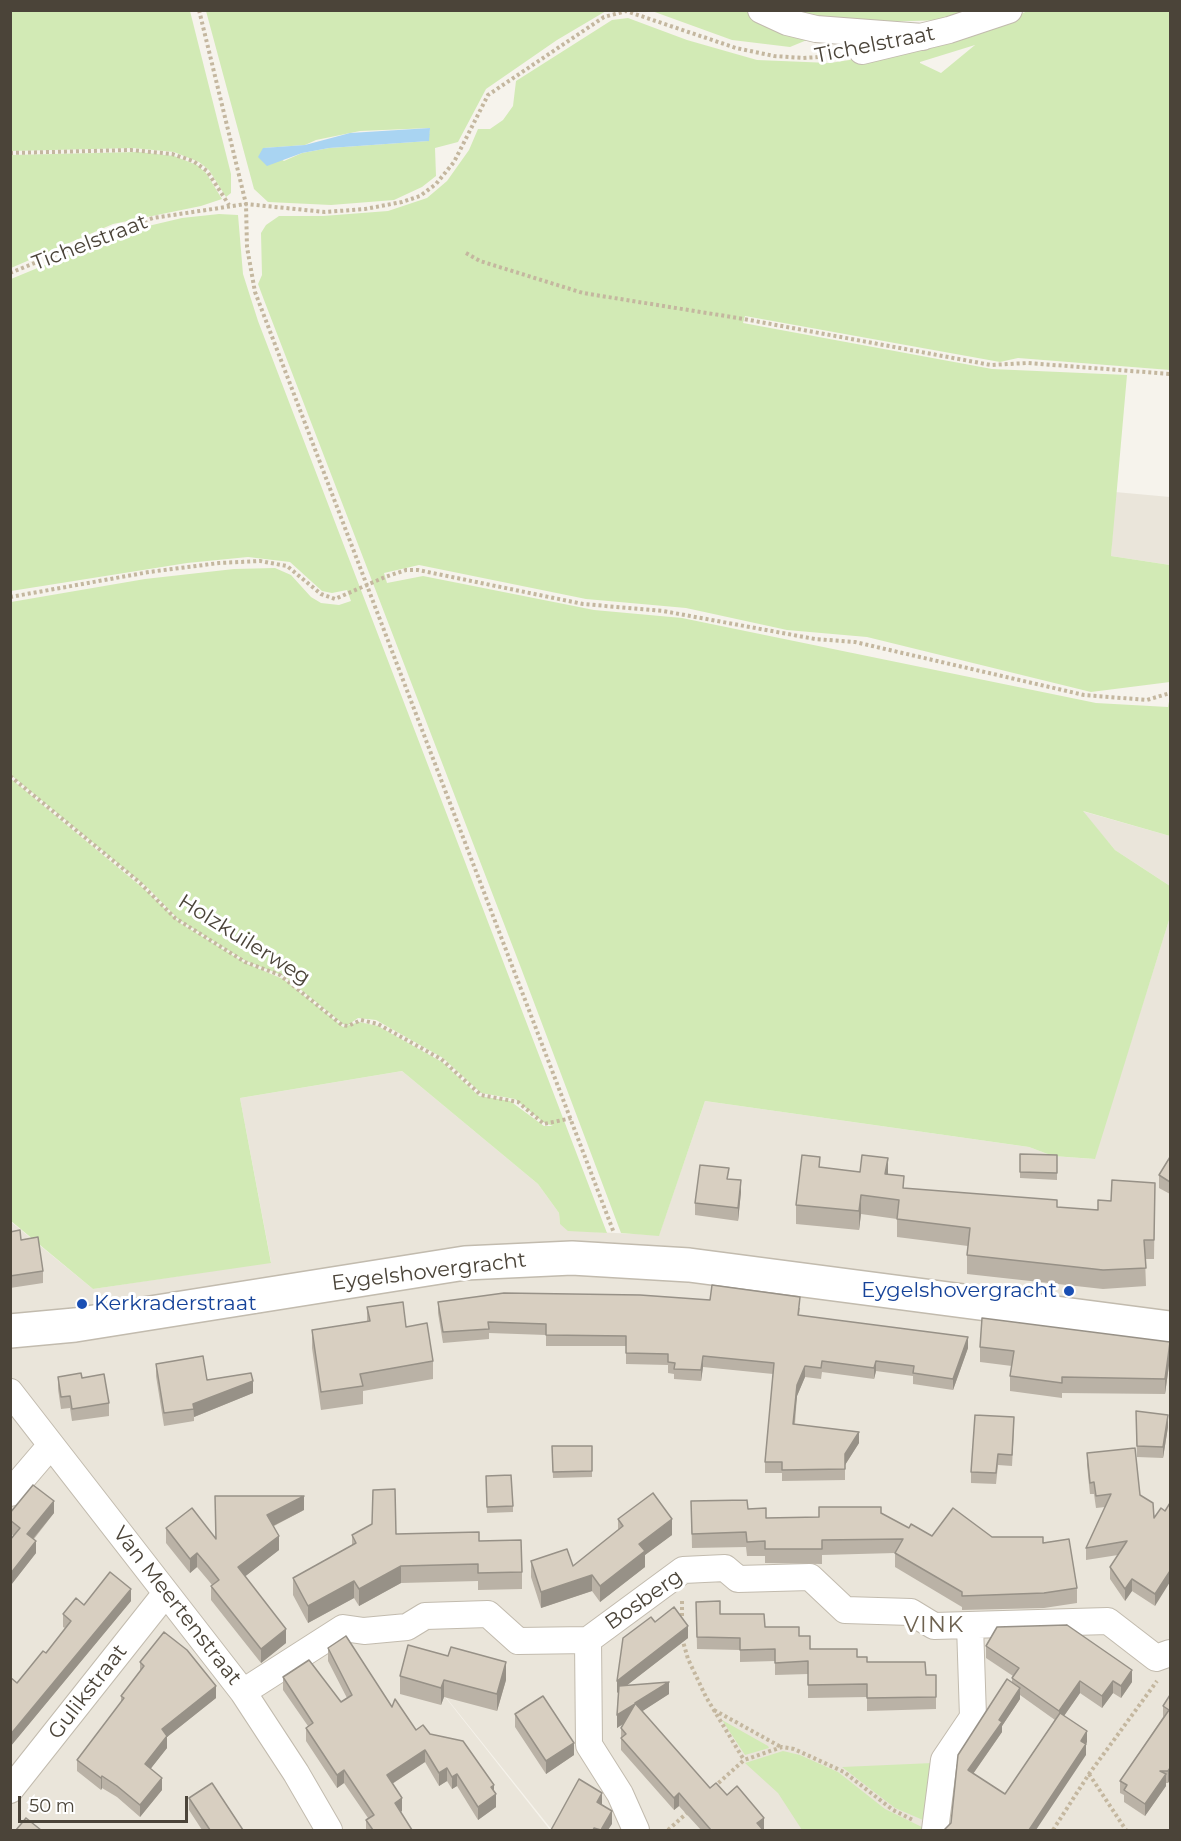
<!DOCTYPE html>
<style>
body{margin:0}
#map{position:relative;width:1181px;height:1841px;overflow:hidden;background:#f6f3ec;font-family:Montserrat,sans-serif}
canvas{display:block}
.frame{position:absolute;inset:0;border:12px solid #4b4439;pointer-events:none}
.scale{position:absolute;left:18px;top:1796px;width:170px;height:27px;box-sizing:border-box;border:3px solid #4b4439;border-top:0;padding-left:8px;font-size:18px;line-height:21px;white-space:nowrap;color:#4b4439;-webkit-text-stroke:4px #fff;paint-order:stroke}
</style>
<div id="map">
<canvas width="1181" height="1841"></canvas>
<div class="frame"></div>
<div class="scale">50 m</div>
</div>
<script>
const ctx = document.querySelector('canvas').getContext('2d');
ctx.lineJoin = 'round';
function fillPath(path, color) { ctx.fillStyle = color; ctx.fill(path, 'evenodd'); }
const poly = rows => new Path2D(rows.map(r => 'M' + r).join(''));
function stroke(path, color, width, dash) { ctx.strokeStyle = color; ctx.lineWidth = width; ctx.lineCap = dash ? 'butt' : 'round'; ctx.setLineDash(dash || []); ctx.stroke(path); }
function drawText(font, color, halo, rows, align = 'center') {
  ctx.font = font + ' Montserrat,sans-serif'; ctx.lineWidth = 6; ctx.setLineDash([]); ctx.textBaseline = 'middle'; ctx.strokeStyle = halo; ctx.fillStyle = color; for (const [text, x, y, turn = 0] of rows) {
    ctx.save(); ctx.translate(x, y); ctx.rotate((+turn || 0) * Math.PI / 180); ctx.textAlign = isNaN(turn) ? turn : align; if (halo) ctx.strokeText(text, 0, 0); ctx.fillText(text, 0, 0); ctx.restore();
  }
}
const residential = poly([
 [1115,492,1170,497,1170,565,1111,556],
 [1082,811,1170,836,1170,886,1115,850],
 [1170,917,1170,1830,552,1830,397,1636,550,1830,11,1830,10,1221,93,1289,271,1262,240,1098,402,1071,538,1184,559,1213,560,1224,594,1232,659,1235,705,1101,1029,1147,1053,1156,1094,1159]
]);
const green = poly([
 [10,11,190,11,231,174,231,193,226,197,209,170,199,162,174,152,133,148,11,151],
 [206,11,606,11,557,40,486,89,458,142,435,148,436,176,422,187,394,200,331,205,268,202,254,189],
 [430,128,428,141,329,148,302,153,284,161,264,148,305,145,316,140,360,131],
 [652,11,994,11,944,20,848,23,790,47,732,40],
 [1028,11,1170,11,1170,370,1018,358,1000,362,745,316,743,323,992,369,1127,375,1111,556,1170,565,1170,682,1091,692,867,637,787,630,686,608,586,599,419,565,384,573,387,583,423,576,594,610,682,618,1096,703,1168,707,1170,696,1170,836,1083,811,1115,850,1170,886,1170,917,1095,1159,1053,1156,1029,1147,705,1101,659,1236,621,1233,521,968,264,300,258,284,262,275,261,233,266,225,279,216,323,216,388,211,427,198,447,181,469,150,478,129,490,129,503,120,513,106,516,81,612,20,628,18,687,40,757,60,830,63,856,59,1002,21],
 [975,45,941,73,920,63,920,62],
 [138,152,174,156,197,165,206,173,222,199,201,206,113,224,11,268,11,155],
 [219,214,238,215,243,274,258,321,607,1233,568,1231,560,1224,559,1213,538,1184,402,1071,240,1098,271,1263,93,1289,11,1221,10,778,144,889,180,923,245,963,283,979,343,1027,359,1022,378,1026,442,1062,479,1096,510,1101,544,1126,553,1126,543,1122,515,1099,481,1093,443,1058,376,1020,358,1018,348,1025,343,1024,284,976,244,960,178,919,148,888,11,775,11,602,145,579,234,569,275,568,291,575,311,597,321,603,339,605,351,601,347,590,332,593,322,591,290,562,248,557,187,563,11,591,11,279,127,231,182,218],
 [722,1720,768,1746,769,1748,745,1755],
 [783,1751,800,1755,838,1772,885,1809,926,1829,802,1830,778,1793,745,1763],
 [933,1763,928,1819,923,1820,895,1808,842,1767]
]);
const water = poly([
 [430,128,429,141,329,148,302,153,267,166,258,157,263,148,305,145,350,133]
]);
const path = poly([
 [199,10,246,204,247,247,255,292,614,1233],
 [10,153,131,150,172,154,193,161,207,171,229,205],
 [466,253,480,261,583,293,744,319,991,365,1028,363,1170,374],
 [10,273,111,232,153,218,246,204,325,212,365,209,402,202,420,196,436,184,454,162,488,95,604,17,626,11,736,48,774,56,803,58,835,56],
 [10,597,149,572,219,563,260,561,287,566,321,594,335,599,385,577,406,570,418,570,583,604,663,611,815,639,855,642,1084,695,1147,700,1170,693],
 [10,776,138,881,175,918,245,962,280,975,342,1025,348,1026,361,1020,378,1024,441,1059,481,1095,518,1102,544,1124,572,1118],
 [682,1622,682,1599],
 [682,1638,688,1659,706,1697,744,1760],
 [714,1710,781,1747],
 [1089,1774,1126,1830],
 [714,1787,744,1760,782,1747,794,1749,844,1772,893,1810,913,1820],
 [668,1830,689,1811],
 [1053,1830,1089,1774,1157,1681]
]);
const minor = poly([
 [761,10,787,22,816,29,923,37],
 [862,51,949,30,1009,10],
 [10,1392,243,1692,296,1773,329,1830],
 [10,1493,51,1445],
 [588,1640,589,1745,620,1794,636,1830],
 [243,1692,343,1628,364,1631,407,1627,425,1616,488,1614,518,1641,588,1640,683,1570,725,1568,738,1579,810,1577,845,1610,911,1612,934,1626,1108,1621,1156,1658,1170,1653],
 [10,1790,166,1593],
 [935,1830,944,1760,973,1717,970,1625]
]);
const tertiary = poly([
 [10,1331,75,1325,465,1263,572,1258,689,1265,1170,1328]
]);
const wall = poly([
 [1020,1154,1057,1173,1057,1180,1020,1178],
 [1170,1157,1170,1194,1159,1188,1159,1175],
 [820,1167,860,1172,888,1174,904,1188,1057,1207,1098,1210,1111,1201,1155,1183,1154,1259,1145,1259,1146,1286,1103,1289,967,1274,967,1255,968,1246,897,1237,897,1219,861,1214,859,1230,796,1224,796,1205],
 [729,1179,741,1192,738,1221,695,1215,695,1203],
 [10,1232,21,1240,43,1271,43,1283,10,1288],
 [438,1302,800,1308,799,1315,968,1348,953,1390,913,1384,913,1376,876,1371,874,1379,822,1372,821,1379,805,1377,797,1396,795,1424,859,1443,845,1465,845,1480,782,1481,782,1473,765,1473,765,1462,773,1374,703,1367,701,1381,674,1379,674,1374,668,1373,668,1365,626,1364,626,1346,546,1346,546,1335,489,1333,489,1339,443,1343,438,1313],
 [367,1307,406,1327,433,1361,433,1379,363,1391,363,1404,321,1410,312,1348,312,1330,367,1322],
 [980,1347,1170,1358,1165,1394,1062,1393,1062,1398,1010,1391,1010,1376,1012,1366,980,1362],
 [156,1364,207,1380,253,1393,194,1417,194,1421,164,1426,156,1376],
 [58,1377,82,1378,109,1403,109,1416,72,1421,70,1408,61,1409,58,1389],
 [1136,1422,1168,1427,1163,1458,1137,1457],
 [1014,1428,1012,1466,998,1465,996,1484,971,1483,971,1472],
 [552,1446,592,1446,592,1477,553,1478],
 [1087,1453,1140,1495,1154,1518,1161,1508,1155,1606,1132,1591,1125,1601,1110,1579,1110,1567,1118,1555,1086,1560,1086,1548,1105,1507,1096,1508,1094,1494,1090,1494,1087,1465],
 [486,1476,513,1506,513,1512,487,1513],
 [691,1501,748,1509,766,1518,819,1517,881,1513,909,1528,932,1536,992,1537,1043,1543,1077,1588,1077,1603,1044,1608,962,1610,962,1607,895,1567,895,1553,822,1555,822,1564,765,1563,765,1556,747,1556,746,1547,692,1548],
 [304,1510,274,1526,279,1550,245,1576,286,1643,261,1663,211,1600,211,1586,212,1585,208,1580,197,1567,190,1573,166,1543,166,1528,216,1539],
 [10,1513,54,1513,34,1539,36,1553,11,1585,10,1540,14,1536,10,1533],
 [618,1519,672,1535,645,1555,645,1567,600,1602,592,1591,541,1608,531,1577,531,1561,573,1566,618,1530],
 [396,1534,479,1541,522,1572,522,1589,478,1590,478,1581,401,1583,359,1606,354,1598,308,1623,293,1595,293,1578,352,1545,352,1535],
 [131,1601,10,1747,10,1677,17,1683,46,1653,65,1628,63,1627,63,1614,84,1605],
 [696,1602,720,1614,799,1636,810,1649,857,1657,867,1662,926,1675,936,1675,936,1709,867,1711,867,1697,808,1698,808,1674,775,1675,775,1661,740,1662,740,1650,697,1649],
 [655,1622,688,1638,626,1686,669,1694,642,1711,710,1788,727,1795,764,1830,701,1830,679,1806,674,1810,621,1750,621,1728,624,1723,617,1728,618,1691,617,1693],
 [986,1646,1132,1682,1121,1698,1113,1693,1102,1708,1080,1693,1064,1716,1087,1742,1086,1744,1086,1755,951,1823,1012,1683,1012,1678,1013,1676,986,1658],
 [1020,1695,1055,1720,1005,1794,973,1774,1002,1732,1002,1726,1020,1699],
 [328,1648,416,1730,430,1734,494,1791,496,1807,478,1820,457,1786,452,1789,447,1781,439,1786,425,1762,392,1784,402,1811,400,1812,412,1830,366,1830,366,1820,368,1818,344,1783,337,1788,306,1741,306,1728,308,1726,283,1690,283,1677,341,1702,347,1698,328,1661],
 [140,1662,216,1698,167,1737,167,1748,150,1769,162,1790,140,1817,117,1797,102,1788,101,1790,77,1771,77,1760,121,1702,121,1696,140,1672],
 [400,1676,506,1680,497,1711,444,1697,441,1705,400,1694],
 [1170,1695,1168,1783,1166,1783,1166,1786,1145,1816,1124,1802,1124,1795,1120,1793,1120,1781,1163,1717,1163,1706],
 [515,1714,574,1755,546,1774,515,1727],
 [189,1798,243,1830,202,1830,189,1810]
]);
const shadedWall = poly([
 [888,1158,888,1177,885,1174],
 [741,1180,741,1192,738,1221,738,1208],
 [861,1195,861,1214,859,1230,859,1211],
 [968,1337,968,1348,953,1390,953,1379],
 [1170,1342,1170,1358,1165,1394,1165,1379],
 [703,1356,703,1367,701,1381,701,1370],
 [876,1361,876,1371,874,1379,874,1368],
 [805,1366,805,1377,797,1396,793,1434,793,1424,797,1385],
 [253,1381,253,1393,194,1417,193,1404],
 [1168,1415,1168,1427,1163,1458,1163,1447],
 [859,1432,859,1443,845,1465,845,1454],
 [304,1496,304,1510,267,1529,267,1515],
 [54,1501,54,1513,27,1546,27,1534],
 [672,1519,672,1535,645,1555,645,1567,600,1602,600,1586,639,1544],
 [279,1536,279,1550,238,1582,238,1567],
 [36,1541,36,1553,11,1585,11,1573],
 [197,1553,197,1567,190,1573,190,1559],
 [401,1566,401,1583,359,1606,359,1589],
 [1170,1571,1170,1582,1155,1606,1155,1594],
 [592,1575,592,1591,541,1608,541,1592],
 [1132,1579,1132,1591,1125,1601,1125,1589],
 [354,1581,354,1598,308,1623,308,1606],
 [131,1589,131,1601,10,1747,10,1735],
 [688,1626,688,1638,617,1693,617,1681],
 [286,1629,286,1643,261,1663,261,1649],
 [506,1662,506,1680,497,1711,497,1694],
 [1132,1670,1132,1682,1121,1698,1121,1686],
 [444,1680,444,1697,441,1705,441,1688],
 [1080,1681,1080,1693,1059,1723,1059,1711],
 [1113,1681,1113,1693,1102,1708,1102,1696],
 [669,1682,669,1694,635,1716,635,1703],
 [216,1686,216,1698,167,1737,167,1748,145,1776,145,1764,162,1729],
 [1020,1688,1020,1699,1002,1726,1002,1732,968,1781,968,1770,999,1720],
 [635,1704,635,1716,617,1728,617,1715],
 [1087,1731,1087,1742,1081,1751,1081,1741],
 [574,1743,574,1755,546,1774,546,1761],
 [1086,1744,1086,1755,1036,1830,1029,1830],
 [425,1750,425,1762,387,1787,387,1775],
 [447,1768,447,1781,439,1786,439,1773],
 [1170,1768,1170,1780,1168,1783,1168,1771],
 [344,1770,344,1783,337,1788,337,1775],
 [457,1774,457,1786,452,1789,452,1777],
 [1166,1774,1166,1786,1145,1816,1145,1804],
 [102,1776,102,1788,101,1790,101,1778],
 [162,1778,162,1790,140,1817,140,1805],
 [494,1785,494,1795,496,1794,496,1807,478,1820,478,1807,491,1787],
 [602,1793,602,1806,597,1802],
 [679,1793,679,1806,674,1810,674,1798],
 [402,1798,402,1811,395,1816,395,1803],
 [612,1811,612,1824,608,1830,601,1830],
 [764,1818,764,1830,763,1830,757,1823]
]);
const building = poly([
 [1020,1154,1057,1155,1057,1173,1020,1172,1020,1154],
 [802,1155,820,1157,819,1167,860,1172,862,1155,888,1158,885,1174,904,1176,903,1188,1057,1200,1057,1207,1098,1210,1098,1200,1111,1201,1112,1180,1155,1183,1154,1240,1144,1240,1146,1268,1103,1270,967,1255,970,1228,897,1219,899,1200,861,1195,859,1211,796,1205,802,1155],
 [1170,1157,1170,1182,1159,1175,1170,1157],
 [700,1165,729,1168,727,1179,741,1180,738,1208,695,1203,700,1165],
 [20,1230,21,1240,38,1237,43,1271,10,1276,10,1232,20,1230],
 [712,1285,800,1297,798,1315,968,1337,953,1379,913,1373,914,1366,876,1361,874,1368,822,1361,821,1368,805,1366,797,1385,793,1424,859,1432,845,1454,845,1469,782,1470,782,1462,765,1462,774,1363,703,1356,701,1370,674,1369,675,1363,668,1362,668,1354,626,1353,626,1336,546,1335,546,1324,488,1322,489,1329,443,1332,438,1302,504,1293,640,1295,710,1300,712,1285],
 [403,1302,406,1327,427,1323,433,1361,360,1374,363,1386,321,1392,312,1330,370,1321,367,1307,403,1302],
 [982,1318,1170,1342,1165,1379,1062,1377,1062,1383,1010,1376,1014,1351,980,1347,982,1318],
 [203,1356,207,1380,251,1373,253,1381,193,1404,194,1409,164,1413,156,1364,203,1356],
 [81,1373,82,1378,104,1374,109,1403,72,1409,70,1396,61,1397,58,1377,81,1373],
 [1136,1411,1168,1415,1163,1447,1137,1446,1136,1411],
 [975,1415,1014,1417,1012,1455,998,1454,996,1473,971,1472,975,1415],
 [552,1446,592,1446,592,1471,553,1472,552,1446],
 [1135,1448,1140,1495,1153,1503,1154,1518,1161,1508,1165,1511,1170,1503,1170,1571,1155,1594,1132,1579,1125,1589,1110,1567,1127,1541,1086,1548,1111,1494,1096,1496,1094,1482,1090,1483,1087,1453,1135,1448],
 [511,1475,513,1506,487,1507,486,1476,511,1475],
 [33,1485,54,1501,27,1534,36,1541,11,1573,10,1540,20,1528,10,1520,10,1513,33,1485],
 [395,1489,396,1534,479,1532,479,1541,521,1540,522,1572,478,1573,478,1564,401,1566,359,1589,354,1581,308,1606,293,1578,356,1543,352,1535,372,1524,373,1490,395,1489],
 [653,1493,672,1519,639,1544,645,1551,600,1586,592,1575,541,1592,531,1561,567,1549,573,1566,623,1526,618,1519,653,1493],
 [215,1496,304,1496,267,1515,279,1536,238,1567,286,1629,261,1649,211,1586,219,1580,208,1566,197,1553,190,1559,166,1528,192,1508,216,1539,215,1496],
 [747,1500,748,1509,766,1508,766,1518,819,1517,819,1507,881,1507,881,1513,909,1528,911,1524,932,1536,953,1508,992,1537,1043,1537,1043,1543,1069,1539,1077,1588,1044,1593,962,1596,962,1592,895,1553,903,1539,822,1540,822,1549,765,1549,765,1541,747,1542,746,1532,692,1534,691,1501,747,1500],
 [110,1572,131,1589,10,1735,10,1677,17,1683,43,1651,46,1653,71,1621,63,1614,76,1598,84,1605,110,1572],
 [720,1601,720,1614,764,1614,765,1627,799,1627,799,1636,810,1636,810,1649,857,1649,857,1657,867,1657,867,1662,925,1662,926,1675,936,1675,936,1697,867,1698,867,1684,808,1685,808,1661,775,1663,775,1649,740,1650,740,1638,697,1637,696,1602,720,1601],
 [674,1607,688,1626,617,1681,623,1638,651,1617,655,1622,674,1607],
 [1067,1625,1132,1670,1121,1686,1113,1681,1102,1696,1080,1681,1059,1711,1012,1678,1019,1668,986,1646,997,1627,1067,1625],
 [164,1632,187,1650,216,1686,162,1729,167,1736,145,1764,162,1778,140,1805,117,1786,102,1776,101,1778,77,1760,124,1698,121,1696,144,1666,140,1662,164,1632],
 [346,1636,392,1707,395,1699,416,1730,423,1725,430,1734,463,1741,494,1785,491,1787,496,1794,478,1807,457,1774,452,1777,447,1768,439,1773,425,1750,387,1775,402,1798,395,1803,412,1830,373,1830,366,1820,374,1815,344,1770,337,1775,306,1728,313,1723,283,1677,309,1660,341,1702,352,1695,328,1648,346,1636],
 [408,1645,448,1656,451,1647,506,1662,497,1694,444,1680,441,1688,400,1676,408,1645],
 [1007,1679,1020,1688,999,1720,1002,1722,968,1770,1005,1794,1060,1713,1087,1731,1081,1741,1086,1744,1029,1830,944,1830,951,1823,958,1755,1007,1679],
 [669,1682,635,1703,710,1788,716,1783,727,1795,737,1786,764,1818,757,1823,763,1830,711,1830,679,1793,674,1798,621,1738,626,1734,621,1728,635,1704,617,1715,619,1686,669,1682],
 [1170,1695,1170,1768,1168,1771,1160,1771,1166,1774,1145,1804,1124,1790,1127,1785,1120,1781,1169,1710,1163,1706,1170,1695],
 [543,1696,574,1743,546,1761,515,1714,543,1696],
 [579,1779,602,1793,597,1802,612,1811,601,1830,594,1828,593,1830,551,1830,579,1779],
 [212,1783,243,1830,210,1830,189,1798,212,1783],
 [26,1818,41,1830,16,1830,26,1818]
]);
const markers = [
 [1069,1291,6,"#1a4fb4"],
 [82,1304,6,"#1a4fb4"]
];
const streetNames = [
 ["Tichelstraat",875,45,-11],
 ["Tichelstraat",90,243,-21],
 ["Holzkuilerweg",244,940,32],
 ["Eygelshovergracht",429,1272,-7],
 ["Bosberg",644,1600,-35],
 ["Van Meertenstraat",177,1606,52],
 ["Gulikstraat",88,1692,-52]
];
const transitNames = [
 ["Eygelshovergracht",1057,1291],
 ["Kerkraderstraat",94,1304,"left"]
];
const neighbourhoodNames = [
 ["VINK",934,1626]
];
fillPath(residential, '#eae5da');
fillPath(green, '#d2eab5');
fillPath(water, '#a9d4f2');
stroke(minor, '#c2bbae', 28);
stroke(tertiary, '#c2bbae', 36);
stroke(path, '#c4b79f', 4, [3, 3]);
stroke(minor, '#fff', 26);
stroke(tertiary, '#fff', 33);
fillPath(wall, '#bab2a6');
fillPath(shadedWall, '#979187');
fillPath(building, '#d8cfc1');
stroke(building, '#979187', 1.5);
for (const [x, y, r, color] of markers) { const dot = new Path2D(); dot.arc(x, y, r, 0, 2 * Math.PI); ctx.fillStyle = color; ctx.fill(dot); stroke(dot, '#fff', 2); }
drawText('21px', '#4b4439', '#fff', streetNames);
drawText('21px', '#164399', '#fff', transitNames, 'right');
ctx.letterSpacing = '1.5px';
drawText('22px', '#6e6250', '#fff', neighbourhoodNames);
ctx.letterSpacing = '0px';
</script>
